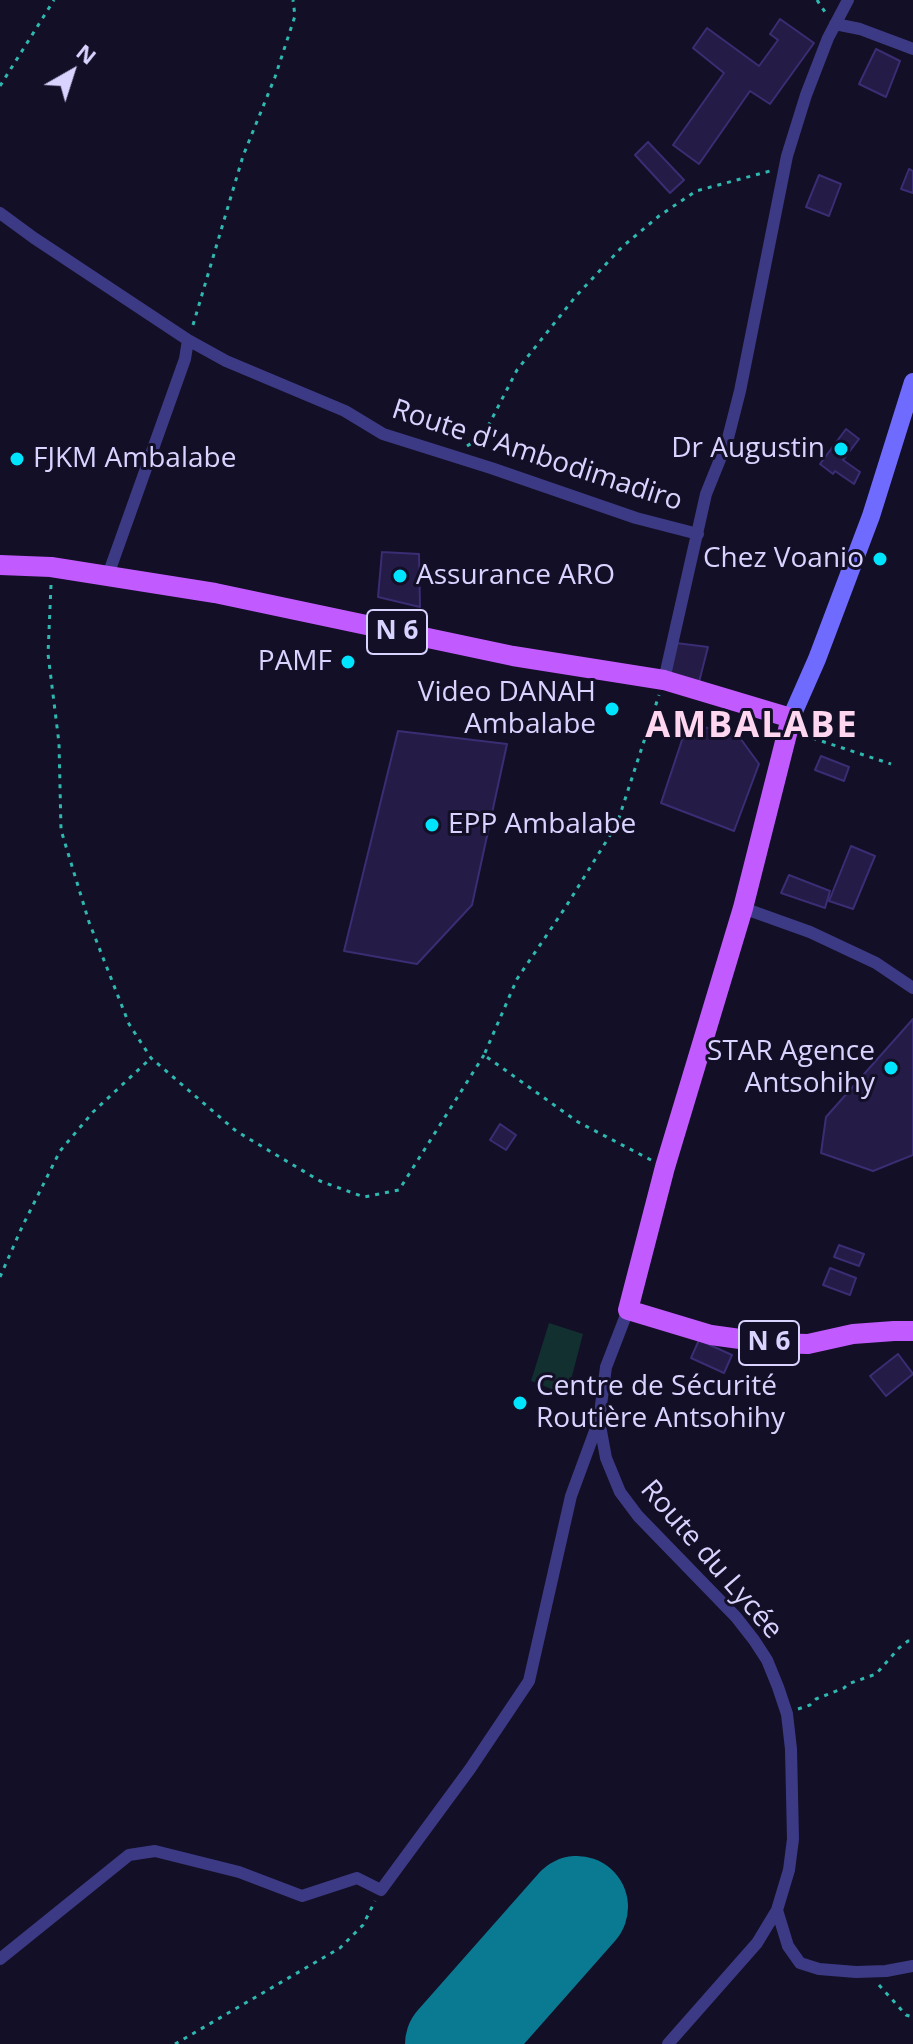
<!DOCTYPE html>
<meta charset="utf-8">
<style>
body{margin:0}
#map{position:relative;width:913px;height:2044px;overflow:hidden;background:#130f26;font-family:"Open Sans",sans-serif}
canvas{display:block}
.north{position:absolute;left:32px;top:32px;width:80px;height:80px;-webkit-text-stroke:6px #130f26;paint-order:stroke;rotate:39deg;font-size:22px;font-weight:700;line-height:32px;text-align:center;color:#d9d4ff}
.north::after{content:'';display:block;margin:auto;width:28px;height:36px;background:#d9d4ff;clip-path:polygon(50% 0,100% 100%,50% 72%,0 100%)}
</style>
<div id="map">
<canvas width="913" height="2044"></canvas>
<div class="north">N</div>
</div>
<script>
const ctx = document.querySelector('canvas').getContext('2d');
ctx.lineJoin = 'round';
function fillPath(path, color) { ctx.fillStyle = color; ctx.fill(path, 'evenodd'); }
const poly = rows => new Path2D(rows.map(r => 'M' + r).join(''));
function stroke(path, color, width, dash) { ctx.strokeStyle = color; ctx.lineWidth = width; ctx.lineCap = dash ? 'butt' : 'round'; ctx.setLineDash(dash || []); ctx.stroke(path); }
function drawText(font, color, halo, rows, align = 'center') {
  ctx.font = font + ' "Open Sans",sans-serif'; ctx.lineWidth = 6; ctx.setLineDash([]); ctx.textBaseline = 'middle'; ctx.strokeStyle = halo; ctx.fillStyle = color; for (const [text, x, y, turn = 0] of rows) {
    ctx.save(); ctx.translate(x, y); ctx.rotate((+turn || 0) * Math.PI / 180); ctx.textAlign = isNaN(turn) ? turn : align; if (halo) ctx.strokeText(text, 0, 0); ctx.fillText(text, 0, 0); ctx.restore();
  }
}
const green = poly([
 [549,1323,583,1334,567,1395,531,1381]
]);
const runway = poly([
 [456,2044,577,1907]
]);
const building = poly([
 [780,19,814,43,770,104,750,91,699,164,673,145,724,73,693,48,707,28,759,66,778,40,770,34,780,19],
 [876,49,900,61,886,97,859,84,876,49],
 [648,142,684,180,670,193,635,155,648,142],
 [909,169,913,171,913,193,901,189,909,169],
 [819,175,841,184,829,216,806,207,819,175],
 [846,429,859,439,843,460,860,472,854,484,835,471,833,474,820,464,846,429],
 [382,552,419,554,420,607,378,597,382,552],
 [676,643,708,647,699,682,669,676,676,643],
 [688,722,740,738,759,764,734,831,661,803,688,722],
 [398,731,507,744,472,905,417,964,344,951,398,731],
 [821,756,849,767,844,781,815,770,821,756],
 [851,846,875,856,853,909,829,901,851,846],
 [789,875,830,891,825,908,781,893,789,875],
 [913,1019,913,1155,873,1171,821,1153,826,1117,913,1019],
 [500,1124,516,1135,506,1150,490,1140,500,1124],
 [839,1245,864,1254,859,1266,834,1257,839,1245],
 [830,1268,856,1278,850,1295,823,1285,830,1268],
 [699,1340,732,1355,724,1373,691,1358,699,1340],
 [898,1354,913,1374,886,1396,870,1376,898,1354]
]);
const path = poly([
 [817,0,825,12],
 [0,86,54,0],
 [193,325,243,156,275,77,295,16,293,0],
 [467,446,483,436,517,370,576,296,622,247,659,216,696,191,770,171],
 [51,585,48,654,59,743,61,830,89,922,129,1024,151,1058,236,1131,320,1181,364,1197,399,1190,484,1055],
 [803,735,891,764],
 [651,1160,578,1122,484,1055,517,979,565,908,617,824,659,695],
 [0,1277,22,1227,60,1151,93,1112,151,1058],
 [798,1709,810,1705,816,1699,844,1688,848,1684,876,1674,899,1648,908,1641,913,1641],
 [879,1985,906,2015,913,2017],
 [175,2044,340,1948,363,1925,375,1901]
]);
const street = poly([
 [835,24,860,29,913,49],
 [0,213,34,238,188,340,185,359,108,575],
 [188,340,226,361,345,411,383,434,491,468,636,518,698,534],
 [664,680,706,494,727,442,740,391,787,156,806,95,828,38,848,0],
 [743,908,810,932,876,963,913,988],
 [628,1310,606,1367,599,1420,606,1458,620,1492,638,1516,736,1617,754,1640,767,1660,778,1687,787,1714,791,1749,793,1839,789,1870,777,1910,757,1943,668,2044],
 [777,1910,788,1946,800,1963,819,1969,856,1972,886,1971,913,1966],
 [0,1959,129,1855,155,1851,239,1872,302,1896,357,1878,381,1890,470,1769,529,1681,571,1496,599,1420]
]);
const secondary = poly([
 [791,718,817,659,871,516,913,382]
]);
const primary = poly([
 [0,565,51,567,215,593,513,656,664,680,791,718,743,908,665,1167,628,1310,711,1335,769,1343,808,1344,853,1334,894,1331,913,1331]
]);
const markers = [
 [841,449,8,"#00e5ff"],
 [17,459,8,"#00e5ff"],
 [880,559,8,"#00e5ff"],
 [400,576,8,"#00e5ff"],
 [348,662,8,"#00e5ff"],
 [612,709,8,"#00e5ff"],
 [432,825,8,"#00e5ff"],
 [891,1068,8,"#00e5ff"],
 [520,1403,8,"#00e5ff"]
];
const shields = [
 [397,632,60],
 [769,1343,60]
];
const shieldNames = [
 ["N 6",397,632],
 ["N 6",769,1343]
];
const poiNames = [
 ["Dr Augustin",825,449],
 ["FJKM Ambalabe",33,459,"left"],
 ["Chez Voanio",864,559],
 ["Assurance ARO",416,576,"left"],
 ["PAMF",332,662],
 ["Video DANAH",596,693],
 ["Ambalabe",596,725],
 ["EPP Ambalabe",448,825,"left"],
 ["STAR Agence",875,1052],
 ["Antsohihy",875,1084],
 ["Centre de Sécurité",536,1387,"left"],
 ["Routière Antsohihy",536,1419,"left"]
];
const streetNames = [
 ["Route d'Ambodimadiro",537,456,18],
 ["Route du Lycée",711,1560,49]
];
const districtNames = [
 ["AMBALABE",752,727]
];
fillPath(green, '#12302f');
stroke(runway, '#0a7a92', 102);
fillPath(building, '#241b47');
stroke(building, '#3b2d73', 2);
stroke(path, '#2fb8b0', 3, [4, 6]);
stroke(street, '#3d3a85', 12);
stroke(secondary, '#6f6bff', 18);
stroke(primary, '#c25bff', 20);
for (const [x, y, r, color] of markers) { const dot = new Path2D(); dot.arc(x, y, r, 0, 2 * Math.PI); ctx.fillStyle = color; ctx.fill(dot); stroke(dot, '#130f26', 3); }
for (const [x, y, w] of shields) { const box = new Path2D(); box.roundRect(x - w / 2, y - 22, w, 44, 6); ctx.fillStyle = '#130f26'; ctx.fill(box); stroke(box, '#d9d4ff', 2); }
drawText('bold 26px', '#d9d4ff', null, shieldNames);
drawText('28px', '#d9d4ff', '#130f26', poiNames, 'right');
drawText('28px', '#d9d4ff', '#130f26', streetNames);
ctx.letterSpacing = '2px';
drawText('bold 36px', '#ffd6f0', '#130f26', districtNames);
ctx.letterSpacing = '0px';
</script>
